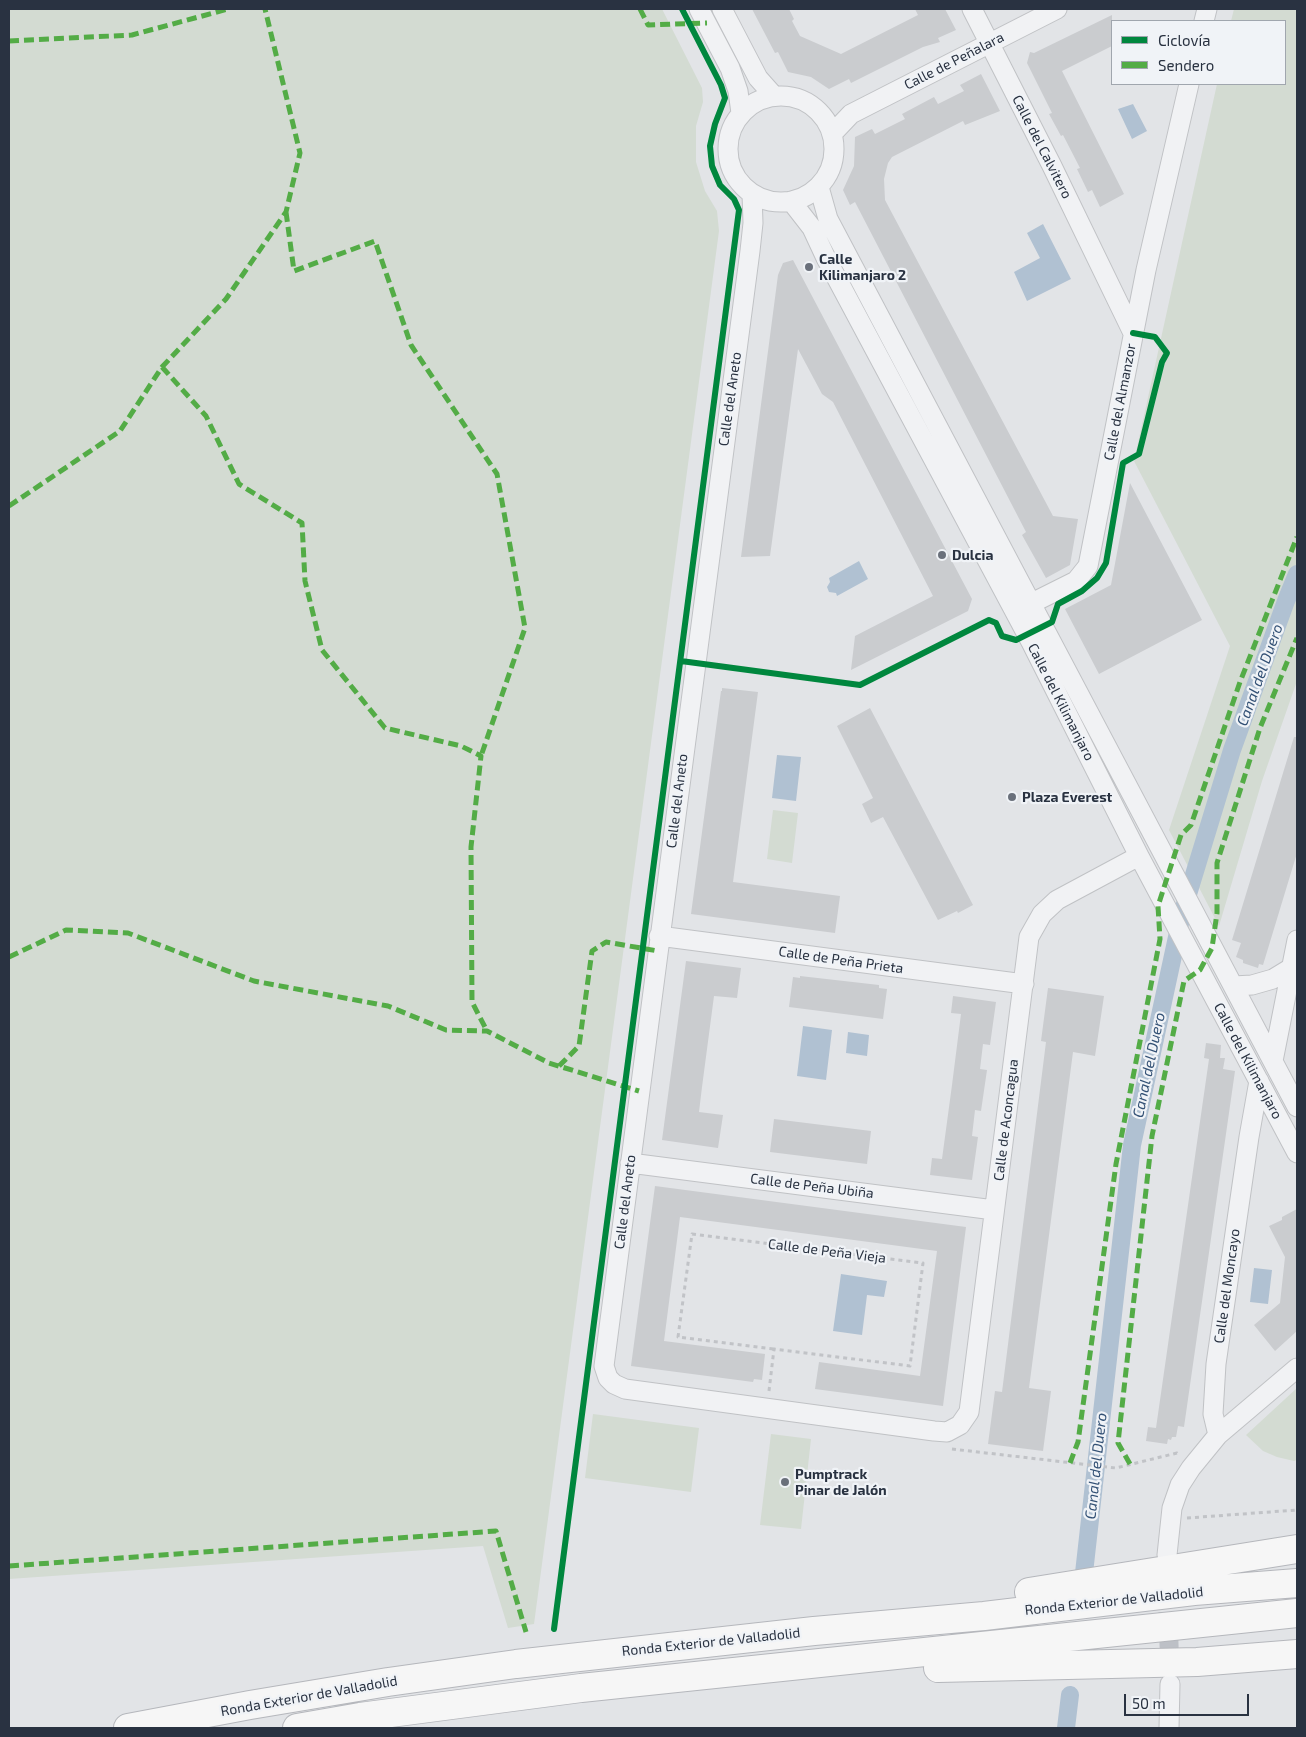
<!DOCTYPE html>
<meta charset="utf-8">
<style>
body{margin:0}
#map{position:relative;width:1306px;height:1737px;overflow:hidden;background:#e2e4e7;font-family:"Exo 2",sans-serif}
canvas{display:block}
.frame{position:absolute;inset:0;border:10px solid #293241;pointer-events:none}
.legend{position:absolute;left:1111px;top:20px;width:175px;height:65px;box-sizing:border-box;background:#f0f3f7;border:1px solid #a0a6ae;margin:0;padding:6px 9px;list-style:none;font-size:15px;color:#293241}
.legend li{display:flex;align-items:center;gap:10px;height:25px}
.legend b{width:25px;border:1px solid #a0a6ae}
.scale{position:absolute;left:1124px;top:1694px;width:125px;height:22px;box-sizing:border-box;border:2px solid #293241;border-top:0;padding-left:6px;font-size:15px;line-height:18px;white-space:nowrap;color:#293241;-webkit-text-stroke:4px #f0f3f7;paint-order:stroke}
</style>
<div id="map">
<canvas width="1306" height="1737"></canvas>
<div class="frame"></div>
<ul class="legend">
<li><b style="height:6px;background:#00873e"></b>Ciclovía</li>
<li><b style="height:6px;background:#53ac46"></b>Sendero</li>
</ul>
<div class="scale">50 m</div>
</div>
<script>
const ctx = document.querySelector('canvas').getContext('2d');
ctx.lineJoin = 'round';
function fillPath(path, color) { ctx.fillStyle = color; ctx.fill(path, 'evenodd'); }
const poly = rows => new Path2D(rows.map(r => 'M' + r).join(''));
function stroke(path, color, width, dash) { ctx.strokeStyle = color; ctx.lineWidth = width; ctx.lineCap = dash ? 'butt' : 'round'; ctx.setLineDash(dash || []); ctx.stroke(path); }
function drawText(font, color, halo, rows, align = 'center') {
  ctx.font = font + ' "Exo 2",sans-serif'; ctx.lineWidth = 4.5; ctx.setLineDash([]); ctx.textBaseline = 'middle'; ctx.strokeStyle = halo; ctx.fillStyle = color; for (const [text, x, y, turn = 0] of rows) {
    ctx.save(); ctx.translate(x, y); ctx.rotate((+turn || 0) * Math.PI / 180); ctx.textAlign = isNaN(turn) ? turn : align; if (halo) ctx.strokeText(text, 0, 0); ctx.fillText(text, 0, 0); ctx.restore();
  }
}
const green = poly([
 [9,9,662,9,702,88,703,102,696,126,696,162,705,191,717,211,719,231,534,1624,508,1628,483,1546,9,1579],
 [1234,9,1297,9,1297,681,1262,781,1219,926,1169,830,1230,646,1134,461,1217,84,1285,84,1285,21,1231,21],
 [773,810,798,813,792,863,767,859],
 [1297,1388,1297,1460,1294,1461,1277,1457,1263,1451,1246,1435],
 [593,1414,699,1428,691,1492,585,1478],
 [771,1434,811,1439,801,1529,760,1525]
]);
const water = poly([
 [1133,104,1147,131,1132,139,1118,109],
 [1043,224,1071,279,1027,301,1014,272,1040,258,1027,233],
 [859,561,868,579,837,596,836,593,829,592,827,587,830,582,829,578],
 [777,755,801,757,796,801,772,798],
 [803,1026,832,1030,826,1080,797,1076],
 [848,1032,869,1035,867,1056,846,1053],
 [1254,1268,1272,1270,1268,1304,1250,1302],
 [841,1274,887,1281,884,1297,867,1295,862,1335,833,1331]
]);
const canal = poly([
 [1084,1573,1132,1145,1153,1048,1182,914,1232,750,1286,601,1297,574],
 [1066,1728,1070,1695]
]);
const building = poly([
 [752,9,789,9,794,19,792,21,800,36,841,54,918,15,915,9,945,9,956,30,938,38,940,42,923,47,851,83,849,79,829,89,811,77,788,72,778,52,775,53],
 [1112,15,1112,46,1062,71,1124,194,1100,207,1092,190,1088,192,1077,169,1080,168,1063,135,1061,136,1049,114,1052,113,1027,63,1030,52,1034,53],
 [981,74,1000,111,965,125,963,121,892,157,888,163,884,179,885,200,1053,516,1078,519,1070,565,1046,578,1022,535,1026,532,855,202,850,205,843,190,854,166,855,137,872,129,875,134,905,119,902,114,934,97,938,104,964,91,960,85],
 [793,260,972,599,968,611,851,670,855,636,933,596,833,402,822,394,798,349,770,556,741,557,778,275,783,263],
 [1130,483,1202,620,1099,674,1065,609,1111,585],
 [722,688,758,692,733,882,840,896,835,933,691,914,721,691,722,691],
 [870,708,973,905,958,913,957,911,938,920,883,817,871,823,862,804,873,798,837,726],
 [1294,737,1297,737,1297,853,1263,965,1259,964,1258,968,1243,963,1243,960,1236,957,1241,943,1232,940],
 [686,961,741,968,737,998,714,996,702,1087,699,1112,723,1115,718,1148,662,1140],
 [800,976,879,985,879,988,887,989,883,1019,789,1007,793,977,800,978],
 [1048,988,1104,996,1095,1056,1073,1052,1029,1388,1051,1391,1043,1451,988,1444,995,1391,1002,1392,1046,1042,1041,1041],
 [953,996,996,1002,990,1045,983,1044,980,1069,987,1070,981,1111,975,1110,972,1136,978,1137,972,1180,930,1175,932,1158,942,1159,952,1085,961,1014,951,1013],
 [1206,1043,1221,1045,1220,1058,1225,1058,1223,1069,1235,1071,1184,1427,1178,1426,1176,1437,1172,1437,1171,1440,1168,1439,1167,1444,1146,1441,1148,1427,1156,1428,1209,1059,1204,1058],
 [774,1119,871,1131,867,1164,770,1152],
 [655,1186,966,1227,943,1406,815,1389,819,1362,920,1376,937,1251,680,1217,664,1341,765,1354,762,1380,754,1379,753,1382,631,1366],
 [1297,1209,1297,1331,1275,1351,1254,1325,1280,1303,1285,1257,1269,1226,1282,1220,1282,1217]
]);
const streetTunnel = poly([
 [1167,1584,1170,1674]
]);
const path = poly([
 [769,1391,774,1349,910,1366,923,1263,692,1234,678,1337,774,1349],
 [952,1449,1116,1468,1177,1453,1179,1456],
 [1187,1518,1297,1510]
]);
const street = poly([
 [699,9,730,68,738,91,741,113],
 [722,9,758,78,774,96],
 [972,9,1052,166,1133,333],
 [1204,21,1207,9],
 '728 149a53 53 0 1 1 106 0a53 53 0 1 1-106 0Z',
 [832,134,851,114,1057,9],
 [819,187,828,219,1297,1107],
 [752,194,753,223,750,251,604,1366,608,1378,614,1384,625,1389,934,1431,947,1432,960,1425,969,1412,1029,937,1042,914,1057,900,1139,856],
 [791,201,812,228,826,258,1031,642,1139,856,1297,1153],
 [1032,603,1076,581,1088,566,1146,270,1189,84],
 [659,936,1024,984],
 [1234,986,1252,985,1273,979,1291,968],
 [1273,1061,1297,940],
 [630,1163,994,1210],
 [1218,1435,1213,1414,1216,1364,1249,1137,1259,1081],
 [1167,1555,1172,1508,1180,1485,1191,1468,1218,1435,1297,1368],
 [1169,1728,1170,1684]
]);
const highway = poly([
 [1029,1592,1297,1549],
 [938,1668,1197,1662,1297,1654],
 [128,1728,250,1705,388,1682,516,1664,814,1631,984,1616,1194,1591,1297,1583],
 [297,1728,360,1717,581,1688,1297,1613]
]);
const quiet = poly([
 [640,9,648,25,707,23],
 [9,41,132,35,228,9],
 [286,212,294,271,375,241,411,345,497,474,525,628,481,756],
 [162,367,206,416,239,484,302,523,305,581,322,650,385,728,461,746,481,756,471,847,472,1002,487,1031],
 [9,506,120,431,162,367,226,299,286,212,300,153,265,9],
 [9,957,66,930,128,933,254,981,388,1006,446,1030,487,1031,549,1063,639,1091],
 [559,1066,579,1046,592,951,606,942,658,951],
 [1070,1463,1078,1442,1116,1164,1160,939,1158,906,1181,835,1191,825,1240,682,1297,537],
 [1130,1464,1118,1443,1152,1136,1184,981,1200,970,1212,948,1217,913,1217,863,1260,728,1297,638],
 [9,1566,496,1531,526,1632]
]);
const cycleway = poly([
 [681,661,860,685,989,620,996,623,1002,636,1016,640,1052,622,1058,604,1082,591,1097,578,1106,563,1123,463,1139,454,1162,362,1167,353,1155,337,1133,333],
 [554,1629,739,210,734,199,720,185,712,166,710,146,715,124,725,98,721,85,682,9]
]);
const markers = [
 [809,267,5,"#6a707b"],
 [942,555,5,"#6a707b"],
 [1012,797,5,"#6a707b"],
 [785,1482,5,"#6a707b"]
];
const streetNames = [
 ["Calle de Peñalara",954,61,-27],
 ["Calle del Calvitero",1042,147,63],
 ["Calle del Aneto",730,399,-82],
 ["Calle del Almanzor",1120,402,-79],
 ["Calle del Kilimanjaro",1061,702,63],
 ["Calle del Aneto",677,801,-83],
 ["Calle de Peña Prieta",841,960,8],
 ["Calle del Kilimanjaro",1248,1061,62],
 ["Calle de Aconcagua",1006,1120,-83],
 ["Calle de Peña Ubiña",812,1186,7],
 ["Calle del Aneto",625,1202,-83],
 ["Calle de Peña Vieja",827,1251,7],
 ["Calle del Moncayo",1227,1286,-82],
 ["Ronda Exterior de Valladolid",1114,1601,-6],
 ["Ronda Exterior de Valladolid",711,1642,-6],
 ["Ronda Exterior de Valladolid",309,1696,-10]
];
const poiNames = [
 ["Calle",819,259],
 ["Kilimanjaro 2",819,275],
 ["Dulcia",952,555],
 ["Plaza Everest",1022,797],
 ["Pumptrack",795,1474],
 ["Pinar de Jalón",795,1490]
];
const waterNames = [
 ["Canal del Duero",1260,675,-70],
 ["Canal del Duero",1149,1065,-78],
 ["Canal del Duero",1096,1466,-84]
];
fillPath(green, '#d3dbd2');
fillPath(water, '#b0c1d2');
stroke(canal, '#b0c1d2', 18);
fillPath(building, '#cacccf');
stroke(streetTunnel, '#bdc0c6', 19, [19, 9]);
stroke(street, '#c0c2c5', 21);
stroke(highway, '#b5b7bc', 30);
stroke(path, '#c1c3c7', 3, [4, 4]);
stroke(street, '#f1f2f4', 19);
stroke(highway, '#f6f6f6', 28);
stroke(quiet, '#53ac46', 5, [10, 5]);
stroke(cycleway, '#00873e', 6);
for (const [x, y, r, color] of markers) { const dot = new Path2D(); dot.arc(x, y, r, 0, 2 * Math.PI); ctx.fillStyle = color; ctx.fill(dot); stroke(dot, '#f0f3f7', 2); }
drawText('14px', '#293241', '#f0f3f7', streetNames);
drawText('bold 14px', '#293241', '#f0f3f7', poiNames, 'left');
drawText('italic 15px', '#335175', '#f0f3f7', waterNames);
</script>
